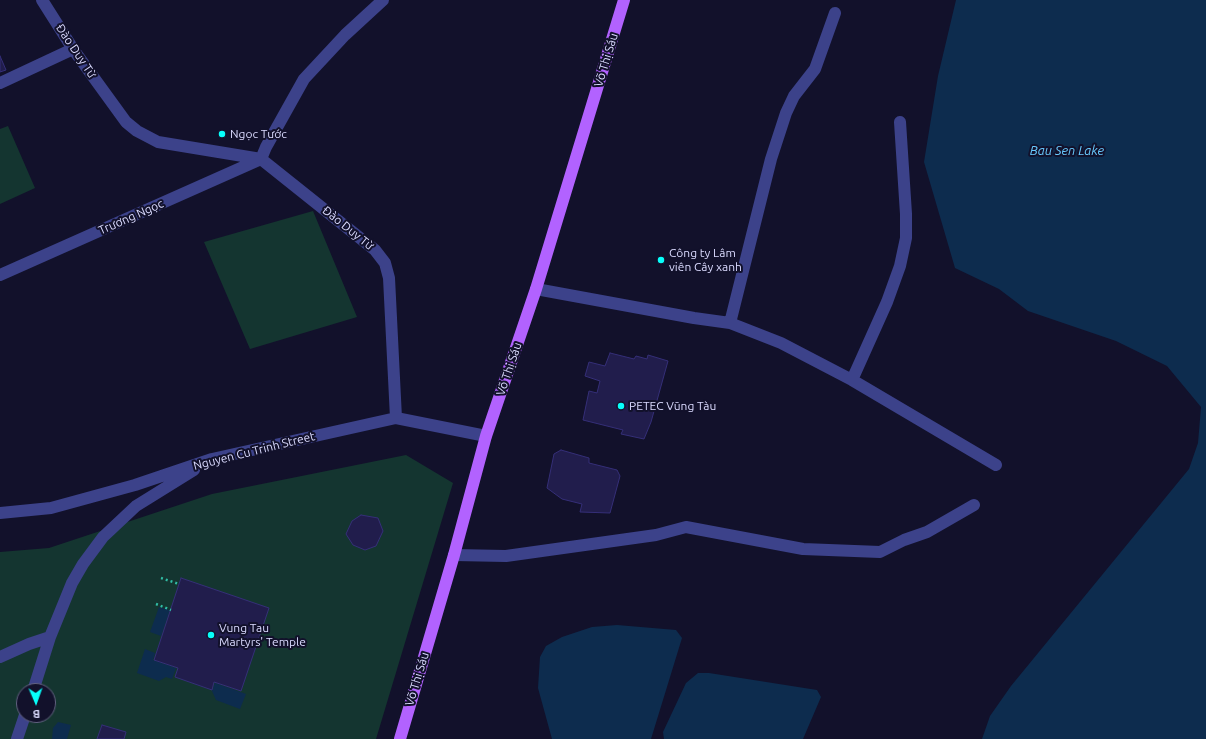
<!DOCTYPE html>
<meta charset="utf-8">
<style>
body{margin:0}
#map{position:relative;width:1206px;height:739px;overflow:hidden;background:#12112b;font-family:Ubuntu,sans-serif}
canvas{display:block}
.north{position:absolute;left:16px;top:683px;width:40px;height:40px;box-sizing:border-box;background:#12112b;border:1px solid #626280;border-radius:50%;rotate:178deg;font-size:11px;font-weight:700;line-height:16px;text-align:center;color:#dbdbff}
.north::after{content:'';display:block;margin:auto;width:14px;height:18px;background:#07fffb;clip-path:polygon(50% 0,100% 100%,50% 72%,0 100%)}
</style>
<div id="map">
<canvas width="1206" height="739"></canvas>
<div class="north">B</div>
</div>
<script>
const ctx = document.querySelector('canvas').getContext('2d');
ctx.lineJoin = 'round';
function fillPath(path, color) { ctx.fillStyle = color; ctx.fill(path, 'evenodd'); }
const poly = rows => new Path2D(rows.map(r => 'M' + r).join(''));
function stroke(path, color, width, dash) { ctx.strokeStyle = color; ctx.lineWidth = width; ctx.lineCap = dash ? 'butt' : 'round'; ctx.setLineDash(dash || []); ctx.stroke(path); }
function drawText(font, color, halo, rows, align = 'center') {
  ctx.font = font + ' Ubuntu,sans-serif'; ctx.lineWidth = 4; ctx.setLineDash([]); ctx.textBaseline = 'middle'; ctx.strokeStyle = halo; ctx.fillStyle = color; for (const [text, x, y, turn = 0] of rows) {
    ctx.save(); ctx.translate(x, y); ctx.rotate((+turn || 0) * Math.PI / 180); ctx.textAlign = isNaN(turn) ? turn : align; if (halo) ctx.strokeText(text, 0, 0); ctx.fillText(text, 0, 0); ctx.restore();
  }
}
const green = poly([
 [8,126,35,188,0,204,0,129],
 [313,211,357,317,250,349,204,242],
 [406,455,453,483,376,739,0,739,0,552,49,548,212,494],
 [24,691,48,691,48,715,24,715]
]);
const water = poly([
 [956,0,1206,0,1206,739,982,739,990,716,1011,686,1189,469,1198,443,1201,407,1167,366,1116,341,1028,311,999,289,955,268,924,162,938,76],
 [159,607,170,610,161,636,150,632],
 [617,625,676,630,682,638,651,739,552,739,538,688,540,657,546,646,562,637,592,627],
 [145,649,155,653,153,660,176,668,172,679,166,677,159,681,137,673],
 [698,673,709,673,817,690,821,697,803,739,664,739,663,732,686,683],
 [215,683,246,694,240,709,216,700,212,691],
 [58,722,71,725,67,739,52,739,53,728]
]);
const building = poly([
 [0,56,6,70,0,72,0,56],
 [610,353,634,359,636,356,647,359,648,355,668,361,651,422,644,439,621,434,623,430,583,420,589,391,597,393,600,381,585,376,589,362,605,366,610,353],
 [561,450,589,458,589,463,617,470,620,476,610,513,580,512,582,504,562,499,547,488,554,454,561,450],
 [361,515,378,518,383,531,376,546,365,550,353,545,346,534,352,521,361,515],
 [181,578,269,608,241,691,214,682,212,690,175,677,178,668,154,660,181,578],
 [102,725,126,732,124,739,97,739,102,725]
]);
const path = poly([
 [161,578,179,584],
 [156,604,171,610]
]);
const minor = poly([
 [42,0,73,49,126,122,137,131,158,142,261,159,375,250,385,263,389,278,396,418],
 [0,83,73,49],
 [0,275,261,159,266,147,304,79,345,35,383,0],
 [536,289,694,318,730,323,781,343,852,380,996,465],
 [730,323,771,159,786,113,794,96,815,69,835,13],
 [852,380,887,302,900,266,906,238,906,214,900,122],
 [0,513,51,508,135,485,212,459,396,418,486,436],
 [454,555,506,556,656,535,686,527,803,549,880,552,904,540,927,532,974,505],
 [0,657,29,644,50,637],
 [33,691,50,637,72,583,83,564,103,537,136,506,194,470],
 [17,739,25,715]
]);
const major = poly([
 [400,739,454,555,486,436,536,289,624,0]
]);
const markers = [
 [222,134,4,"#07fffb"],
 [661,260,4,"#07fffb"],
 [621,406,4,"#07fffb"],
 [211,635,4,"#07fffb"]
];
const streetNames = [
 ["Đào Duy Từ",76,51,56],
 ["Võ Thị Sáu",606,60,-73],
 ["Trương Ngọc",131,217,-24],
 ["Đào Duy Từ",348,228,39],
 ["Võ Thị Sáu",509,369,-71],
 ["Nguyen Cu Trinh Street",254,451,-14],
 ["Võ Thị Sáu",417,679,-73]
];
const poiNames = [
 ["Ngọc Tước",230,134],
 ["Công ty Lâm",669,253],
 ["viên Cây xanh",669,267],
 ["PETEC Vũng Tàu",629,406],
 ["Vung Tau",219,628],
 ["Martyrs' Temple",219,642]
];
const waterNames = [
 ["Bau Sen Lake",1067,151]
];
fillPath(green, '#143530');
fillPath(water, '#0d2c4e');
fillPath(building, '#211d4c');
stroke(building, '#352f78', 1);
stroke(path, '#31bda5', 2.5, [2, 3]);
stroke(minor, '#3c428a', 12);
stroke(major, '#b262ff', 12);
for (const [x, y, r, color] of markers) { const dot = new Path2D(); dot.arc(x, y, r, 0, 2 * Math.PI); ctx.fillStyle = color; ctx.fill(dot); stroke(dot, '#12112b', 1.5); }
drawText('12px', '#dbdbff', '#12112b', streetNames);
drawText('12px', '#dbdbff', '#12112b', poiNames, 'left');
drawText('italic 13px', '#69cbff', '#12112b', waterNames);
</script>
